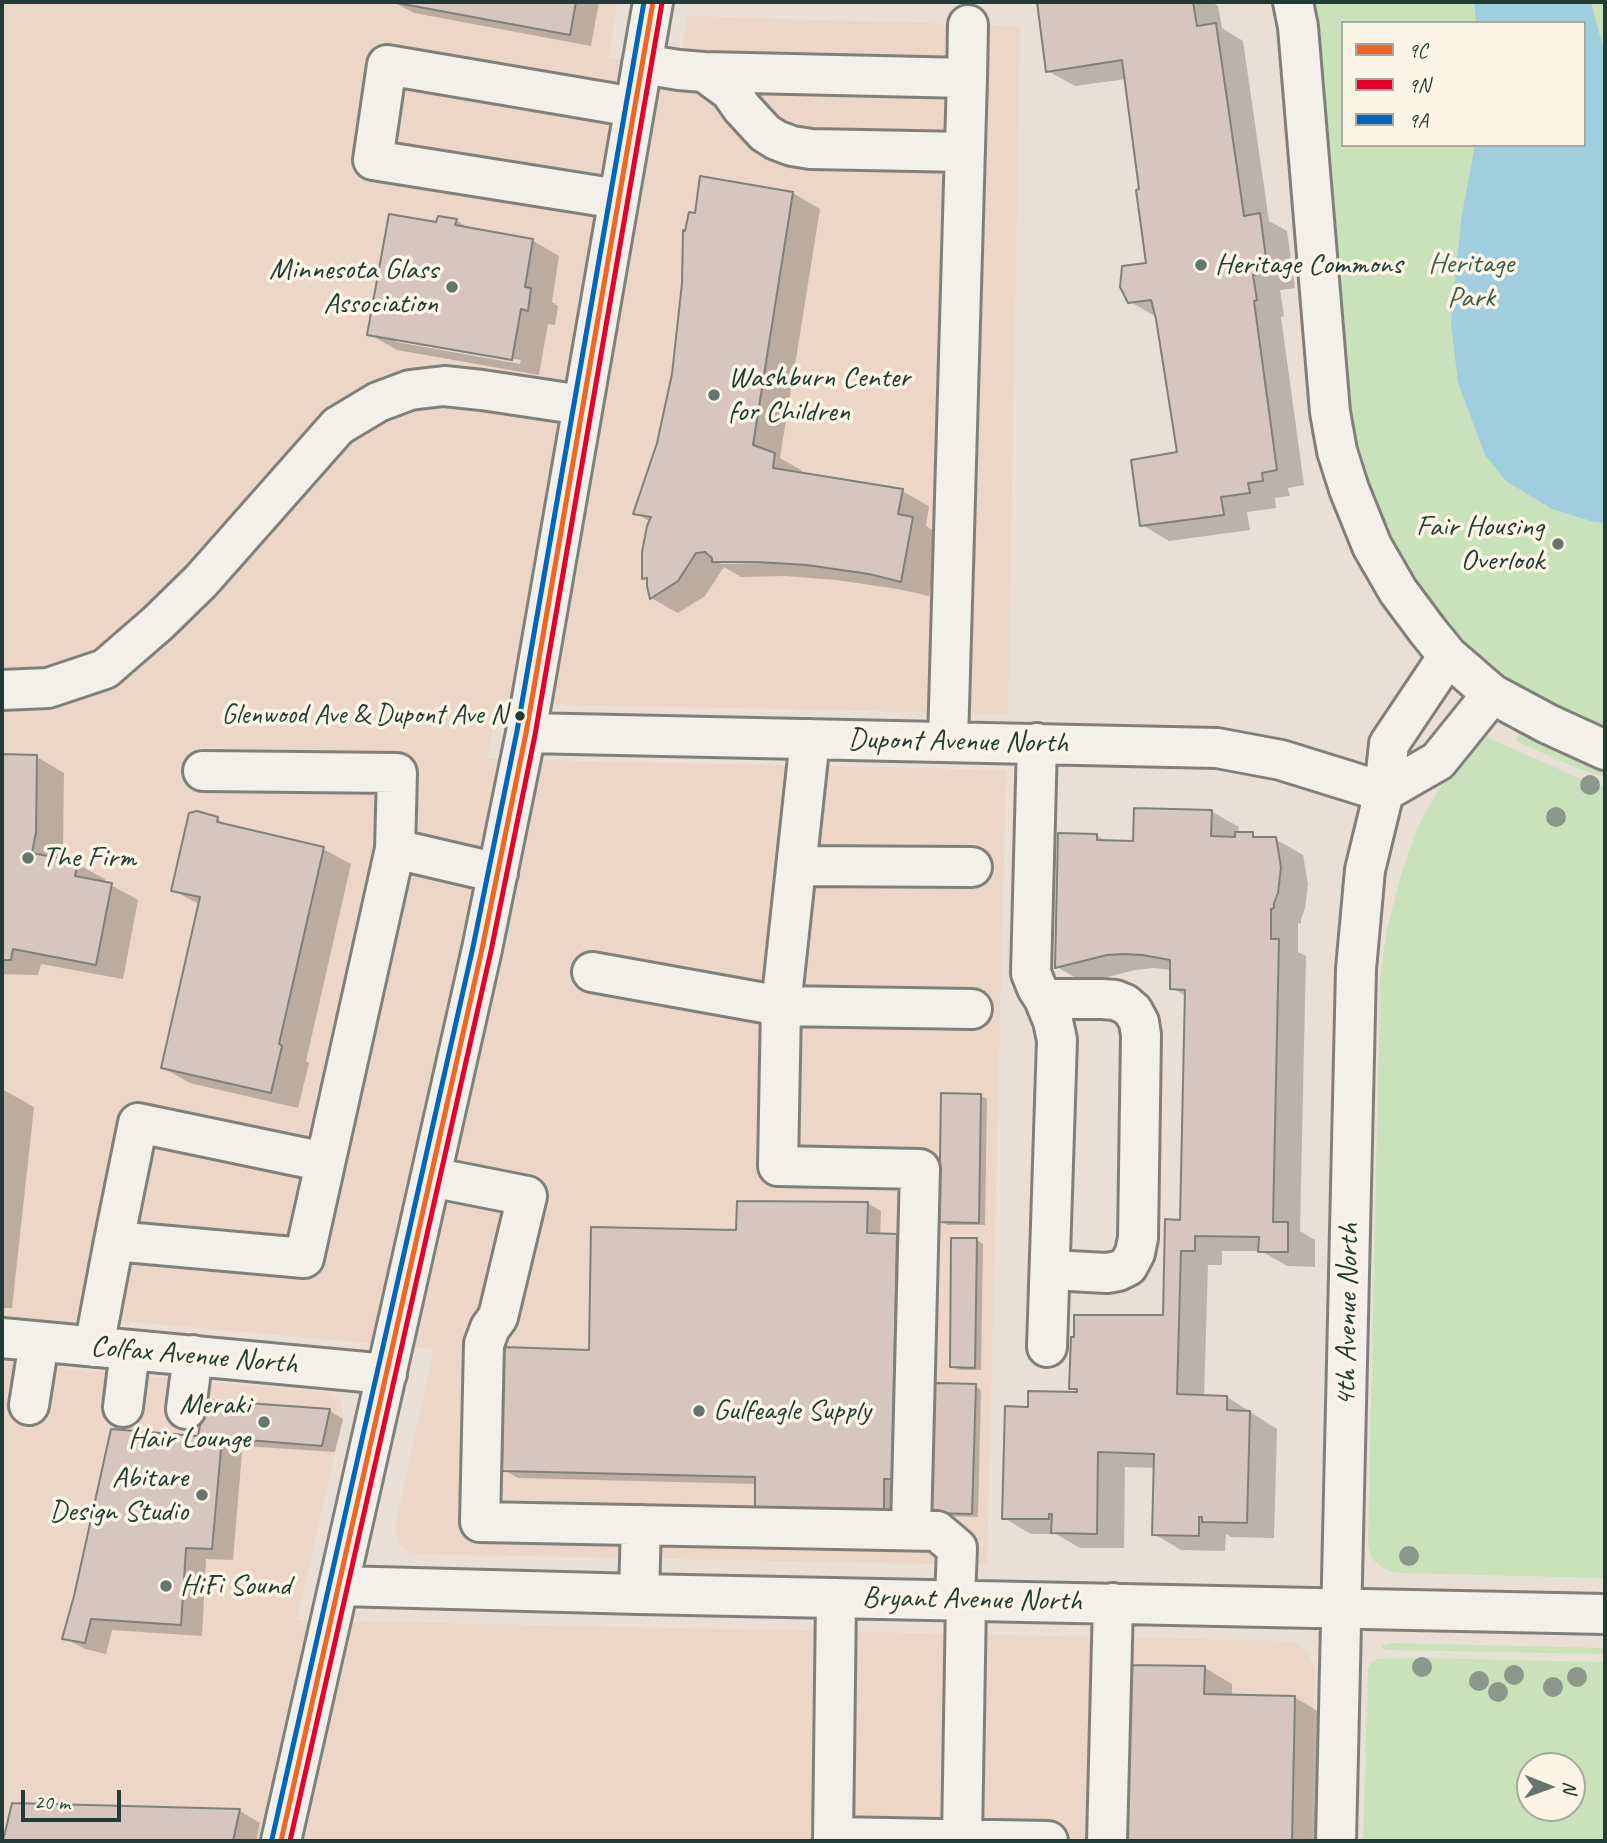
<!DOCTYPE html>
<style>
body{margin:0}
#map{position:relative;width:1607px;height:1843px;overflow:hidden;background:#eadfd5;font-family:Caveat,sans-serif}
canvas{display:block}
.frame{position:absolute;inset:0;border:4px solid #1f3d34;pointer-events:none}
.legend{position:absolute;left:1341px;top:21px;width:245px;height:126px;box-sizing:border-box;background:#fcf5e5;border:2px solid #a4ab9e;margin:0;padding:9px 12px;list-style:none;font-size:21px;color:#1f3d34}
.legend li{display:flex;align-items:center;gap:14px;height:35px}
.legend b{width:35px;border:2px solid #a4ab9e}
.north{position:absolute;left:1516px;top:1752px;width:70px;height:70px;box-sizing:border-box;background:#fcf5e5;border:2px solid #a4ab9e;border-radius:50%;rotate:91deg;font-size:19px;font-weight:700;line-height:28px;text-align:center;color:#1f3d34}
.north::after{content:'';display:block;margin:auto;width:24px;height:32px;background:#66766c;clip-path:polygon(50% 0,100% 100%,50% 72%,0 100%)}
.scale{position:absolute;left:21px;top:1790px;width:100px;height:32px;box-sizing:border-box;border:4px solid #1f3d34;border-top:0;padding-left:9px;font-size:21px;line-height:24px;white-space:nowrap;color:#1f3d34;-webkit-text-stroke:5px #fcf5e5;paint-order:stroke}
</style>
<div id="map">
<canvas width="1607" height="1843"></canvas>
<div class="frame"></div>
<ul class="legend">
<li><b style="height:9px;background:#f26522"></b>9C</li>
<li><b style="height:9px;background:#e4002b"></b>9N</li>
<li><b style="height:9px;background:#0065bd"></b>9A</li>
</ul>
<div class="north">N</div>
<div class="scale">20 m</div>
</div>
<script>
const ctx = document.querySelector('canvas').getContext('2d');
ctx.lineJoin = 'round';
function fillPath(path, color) { ctx.fillStyle = color; ctx.fill(path, 'evenodd'); }
const poly = rows => new Path2D(rows.map(r => 'M' + r).join(''));
function stroke(path, color, width, dash) { ctx.strokeStyle = color; ctx.lineWidth = width; ctx.lineCap = dash ? 'butt' : 'round'; ctx.setLineDash(dash || []); ctx.stroke(path); }
function drawText(font, color, halo, rows, align = 'center') {
  ctx.font = font + ' Caveat,sans-serif'; ctx.lineWidth = 7; ctx.setLineDash([]); ctx.textBaseline = 'middle'; ctx.strokeStyle = halo; ctx.fillStyle = color; for (const [text, x, y, turn = 0] of rows) {
    ctx.save(); ctx.translate(x, y); ctx.rotate((+turn || 0) * Math.PI / 180); ctx.textAlign = isNaN(turn) ? turn : align; if (halo) ctx.strokeText(text, 0, 0); ctx.fillText(text, 0, 0); ctx.restore();
  }
}
const built = poly([
 [2,2,618,2,608,58,678,70,688,16,1020,26,1008,714,498,703,487,759,1006,770,987,1565,415,1554,407,1551,399,1545,395,1526,434,1349,76,1317,65,1369,330,1393,341,1401,343,1417,297,1620,1289,1641,1296,1643,1307,1651,1315,1668,1311,1841,2,1841]
]);
const green = poly([
 [1311,2,1605,2,1605,729,1557,708,1514,682,1470,647,1452,629,1419,589,1398,556,1384,528,1357,456,1348,413],
 [1343,23,1584,23,1584,145,1343,145],
 [1520,727,1605,767,1605,777,1579,769,1516,741],
 [1482,735,1572,775,1605,787,1605,1578,1399,1573,1388,1571,1378,1564,1371,1558,1368,1543,1380,980,1386,934,1402,871,1418,826,1439,789,1463,753],
 [1394,1643,1605,1648,1605,1654,1384,1650,1381,1646],
 [1419,1658,1605,1662,1605,1841,1363,1841,1368,1670,1370,1664,1377,1659],
 [1530,1766,1572,1766,1572,1808,1530,1808]
]);
const water = poly([
 [1474,2,1591,2,1605,55,1605,523,1594,522,1552,509,1506,481,1485,455,1458,383,1451,323,1461,220,1475,145,1584,145,1584,23,1476,23]
]);
const shadow = poly([
 [394,2,599,2,591,46,414,13],
 [1038,2,1211,2,1218,6,1222,28,1243,41,1269,221,1287,231,1295,288,1280,290,1284,316,1281,317,1304,485,1288,488,1290,496,1275,498,1276,508,1247,512,1250,530,1169,541,1142,525,1179,454,1158,318,1129,301,1148,265,1141,190,1126,79,1075,86,1048,71],
 [793,193,820,209,780,458,801,470,801,475,902,491,929,506,926,526,939,534,929,596,898,589,836,580,785,576,741,577,724,567,705,596,678,613,651,598,649,581,644,578,651,522,635,513],
 [718,560,765,560,765,563,721,564],
 [456,220,472,230,532,240,559,256,552,302,558,306,555,325,548,324,539,375,397,350,369,334,438,224],
 [396,339,521,360,520,364,396,342],
 [2,756,37,757,64,773,63,848,61,861,77,864,105,879,104,883,111,885,138,900,123,979,41,964,38,975,2,974],
 [1211,811,1239,827,1238,833,1252,834,1261,839,1275,839,1303,855,1308,884,1305,909,1301,919,1301,923,1298,924,1298,952,1306,956,1300,1231,1315,1240,1315,1267,1287,1266,1261,1251,1222,1251,1222,1265,1208,1265,1204,1397,1227,1397,1277,1429,1274,1538,1231,1537,1226,1534,1225,1551,1181,1550,1154,1534,1156,1468,1125,1467,1124,1548,1080,1548,1056,1534,1031,1534,1004,1518,1029,1409,1083,1394,1071,1388,1165,1317,1182,1222,1187,997,1172,988,1172,970,1154,968,1135,970,1084,983,1057,967,1097,836,1109,842,1135,843],
 [217,819,232,827,323,849,351,864,306,1061,309,1063,298,1108,190,1083,163,1068,200,905,173,890],
 [2,1089,34,1107,12,1308,2,1308],
 [981,1096,987,1099,985,1225,947,1225,941,1221],
 [867,1203,881,1211,880,1235,896,1236,910,1243,897,1518,770,1515,756,1507,757,1484,518,1478,504,1470,590,1351,738,1232],
 [977,1240,983,1244,981,1370,958,1370,951,1366],
 [975,1386,981,1390,978,1517,940,1516],
 [207,1402,330,1411,343,1419,335,1452,229,1445,242,1452,233,1560,206,1559,202,1636,112,1630,106,1654,85,1649,64,1638,207,1439,200,1435],
 [1205,1668,1232,1684,1232,1696,1294,1697,1321,1713,1319,1841,1126,1841],
 [13,1805,240,1811,260,1823,256,1841,5,1841]
]);
const building = poly([
 [392,2,576,2,570,35,392,2],
 [1037,2,1193,2,1197,26,1216,23,1244,216,1260,213,1268,273,1253,275,1257,300,1254,301,1277,470,1262,473,1263,481,1248,483,1250,493,1221,497,1224,515,1140,526,1131,460,1177,452,1156,319,1151,300,1128,303,1120,287,1122,266,1146,263,1136,190,1139,189,1122,60,1046,72,1037,2],
 [700,176,793,192,753,445,775,453,773,468,903,489,898,514,913,517,901,582,869,574,807,565,757,562,712,562,712,558,705,552,696,553,678,581,650,599,647,586,647,578,642,579,642,552,647,526,651,517,633,514,657,443,672,374,682,283,683,230,685,231,689,212,695,213,700,176],
 [389,214,436,222,438,216,457,219,455,225,533,239,525,287,531,288,528,311,521,309,512,360,367,335,389,214],
 [2,754,37,755,36,832,32,853,78,862,75,876,112,883,96,965,13,949,11,960,2,960,2,754],
 [1134,808,1212,810,1211,836,1235,837,1235,832,1253,832,1253,837,1276,837,1281,867,1278,893,1274,903,1274,908,1271,909,1271,939,1279,939,1273,1222,1288,1222,1288,1252,1258,1252,1259,1237,1195,1236,1195,1251,1181,1251,1177,1394,1227,1396,1227,1410,1250,1411,1247,1523,1202,1522,1202,1517,1199,1517,1199,1536,1152,1535,1154,1454,1098,1452,1097,1534,1051,1533,1052,1514,1049,1514,1049,1519,1002,1519,1005,1406,1028,1407,1028,1391,1077,1392,1077,1389,1069,1389,1071,1337,1074,1337,1074,1315,1163,1315,1165,1219,1180,1220,1185,990,1170,989,1170,960,1142,955,1125,954,1107,955,1055,968,1058,833,1097,834,1097,840,1133,841,1134,808],
 [197,811,218,817,217,822,324,847,279,1044,282,1046,271,1093,161,1068,200,897,171,891,189,813,197,811],
 [941,1093,981,1094,979,1223,939,1222,941,1093],
 [737,1201,868,1202,867,1233,897,1234,892,1479,884,1479,884,1511,755,1508,755,1477,502,1471,504,1347,589,1350,591,1227,736,1230,737,1201],
 [951,1238,977,1238,975,1368,950,1367,951,1238],
 [935,1383,976,1384,972,1514,932,1513,935,1383],
 [205,1400,330,1409,322,1446,222,1438,198,1436,205,1400],
 [111,1429,222,1438,212,1549,186,1548,181,1625,91,1619,85,1643,62,1639,74,1596,111,1429],
 [1128,1665,1205,1666,1204,1694,1295,1696,1292,1841,1124,1841,1128,1665],
 [12,1803,240,1809,233,1841,3,1841,12,1803]
]);
const minor = poly([
 [1293,2,1298,27,1330,412,1337,451,1349,489,1372,546,1398,591,1427,630,1448,656,1492,694,1548,724,1605,750],
 [642,64,679,70,704,72,967,78,948,742],
 [704,72,730,91,742,108,765,133,776,140,792,146,811,149,965,152],
 [967,78,968,25],
 [618,199,373,160,387,65,634,107],
 [2,690,48,688,105,669,158,623,201,581,338,426,378,402,410,390,444,386,482,390,582,405],
 [526,733,1217,748,1281,760,1384,792],
 [1037,743,1031,973,1037,988,1044,999,1053,1021,1057,1040,1047,1347],
 [203,771,397,773,395,849],
 [1384,792,1438,761,1492,694],
 [797,866,972,867],
 [592,972,781,1006,810,739],
 [1044,999,1102,999,1115,1000,1125,1004,1133,1011,1139,1022,1141,1035,1138,1238,1135,1253,1128,1266,1118,1271,1107,1273,1050,1270],
 [431,1177,527,1196,498,1317,490,1328,484,1344,480,1522,937,1531,957,1548,955,1599],
 [114,1241,138,1123,325,1162],
 [2,1338,387,1374],
 [94,1347,114,1241,304,1258,395,849,498,873],
 [29,1405,39,1342],
 [123,1407,130,1350],
 [186,1409,193,1355],
 [911,1530,920,1169,778,1166,781,1006,972,1009],
 [340,1586,639,1594,1605,1614],
 [639,1594,641,1525],
 [833,1837,1048,1841],
 [962,1839,966,1600],
 [281,1841,482,949,526,733,653,2],
 [833,1841,836,1598],
 [1107,1841,1113,1603],
 [1336,1841,1356,969,1365,870,1384,792,1389,744,1448,656]
]);
const bus1 = poly([
 [281,1841,482,949,526,733,653,2]
]);
const bus2 = poly([
 [290,1841,491,951,535,735,662,3]
]);
const bus3 = poly([
 [272,1839,473,947,517,731,644,2]
]);
const trees = [
 [1590,785],
 [1556,817],
 [1409,1556],
 [1422,1667],
 [1514,1675],
 [1577,1677],
 [1479,1681],
 [1553,1687],
 [1498,1692]
];
const markers = [
 [1201,265,7,"#66766c"],
 [452,287,7,"#66766c"],
 [714,395,7,"#66766c"],
 [1558,544,7,"#66766c"],
 [520,716,6,"#1f3d34"],
 [28,858,7,"#66766c"],
 [699,1411,7,"#66766c"],
 [264,1422,7,"#66766c"],
 [202,1495,7,"#66766c"],
 [166,1586,7,"#66766c"]
];
const busNames = [
 ["Glenwood Ave & Dupont Ave N",507,716]
];
const parkNames = [
 ["Heritage",1471,264],
 ["Park",1471,298]
];
const poiNames = [
 ["Heritage Commons",1215,265],
 ["Minnesota Glass",438,270,"right"],
 ["Association",438,304,"right"],
 ["Washburn Center",728,378],
 ["for Children",728,412],
 ["Fair Housing",1544,527,"right"],
 ["Overlook",1544,561,"right"],
 ["The Firm",42,858],
 ["Meraki",250,1405,"right"],
 ["Hair Lounge",250,1439,"right"],
 ["Gulfeagle Supply",713,1411],
 ["Abitare",188,1478,"right"],
 ["Design Studio",188,1512,"right"],
 ["HiFi Sound",180,1586]
];
const streetNames = [
 ["Dupont Avenue North",958,742,1],
 ["4th Avenue North",1348,1315,-89],
 ["Colfax Avenue North",194,1356,5],
 ["Bryant Avenue North",972,1600,1]
];
fillPath(built, '#ebd6c7');
fillPath(green, '#cae2bc');
fillPath(water, '#a0cede');
fillPath(shadow, '#0003');
fillPath(building, '#d6c6be');
stroke(building, '#80807a', 2);
stroke(minor, '#80807a', 44);
stroke(minor, '#f3efe9', 38);
stroke(bus1, '#f26522', 5);
stroke(bus2, '#e4002b', 5);
stroke(bus3, '#0065bd', 5);
ctx.fillStyle = '#8a9989';
for (const [x, y] of trees) { ctx.beginPath(); ctx.arc(x, y, 10, 0, 2 * Math.PI); ctx.fill(); }
for (const [x, y, r, color] of markers) { const dot = new Path2D(); dot.arc(x, y, r, 0, 2 * Math.PI); ctx.fillStyle = color; ctx.fill(dot); stroke(dot, '#fcf5e5', 2.5); }
drawText('28px', '#1f3d34', '#fcf5e5', busNames, 'right');
drawText('30px', '#3c5f4b', '#fcf5e5', parkNames);
drawText('30px', '#1f3d34', '#fcf5e5', poiNames, 'left');
drawText('30px', '#1f3d34', '#fcf5e5', streetNames);
</script>
